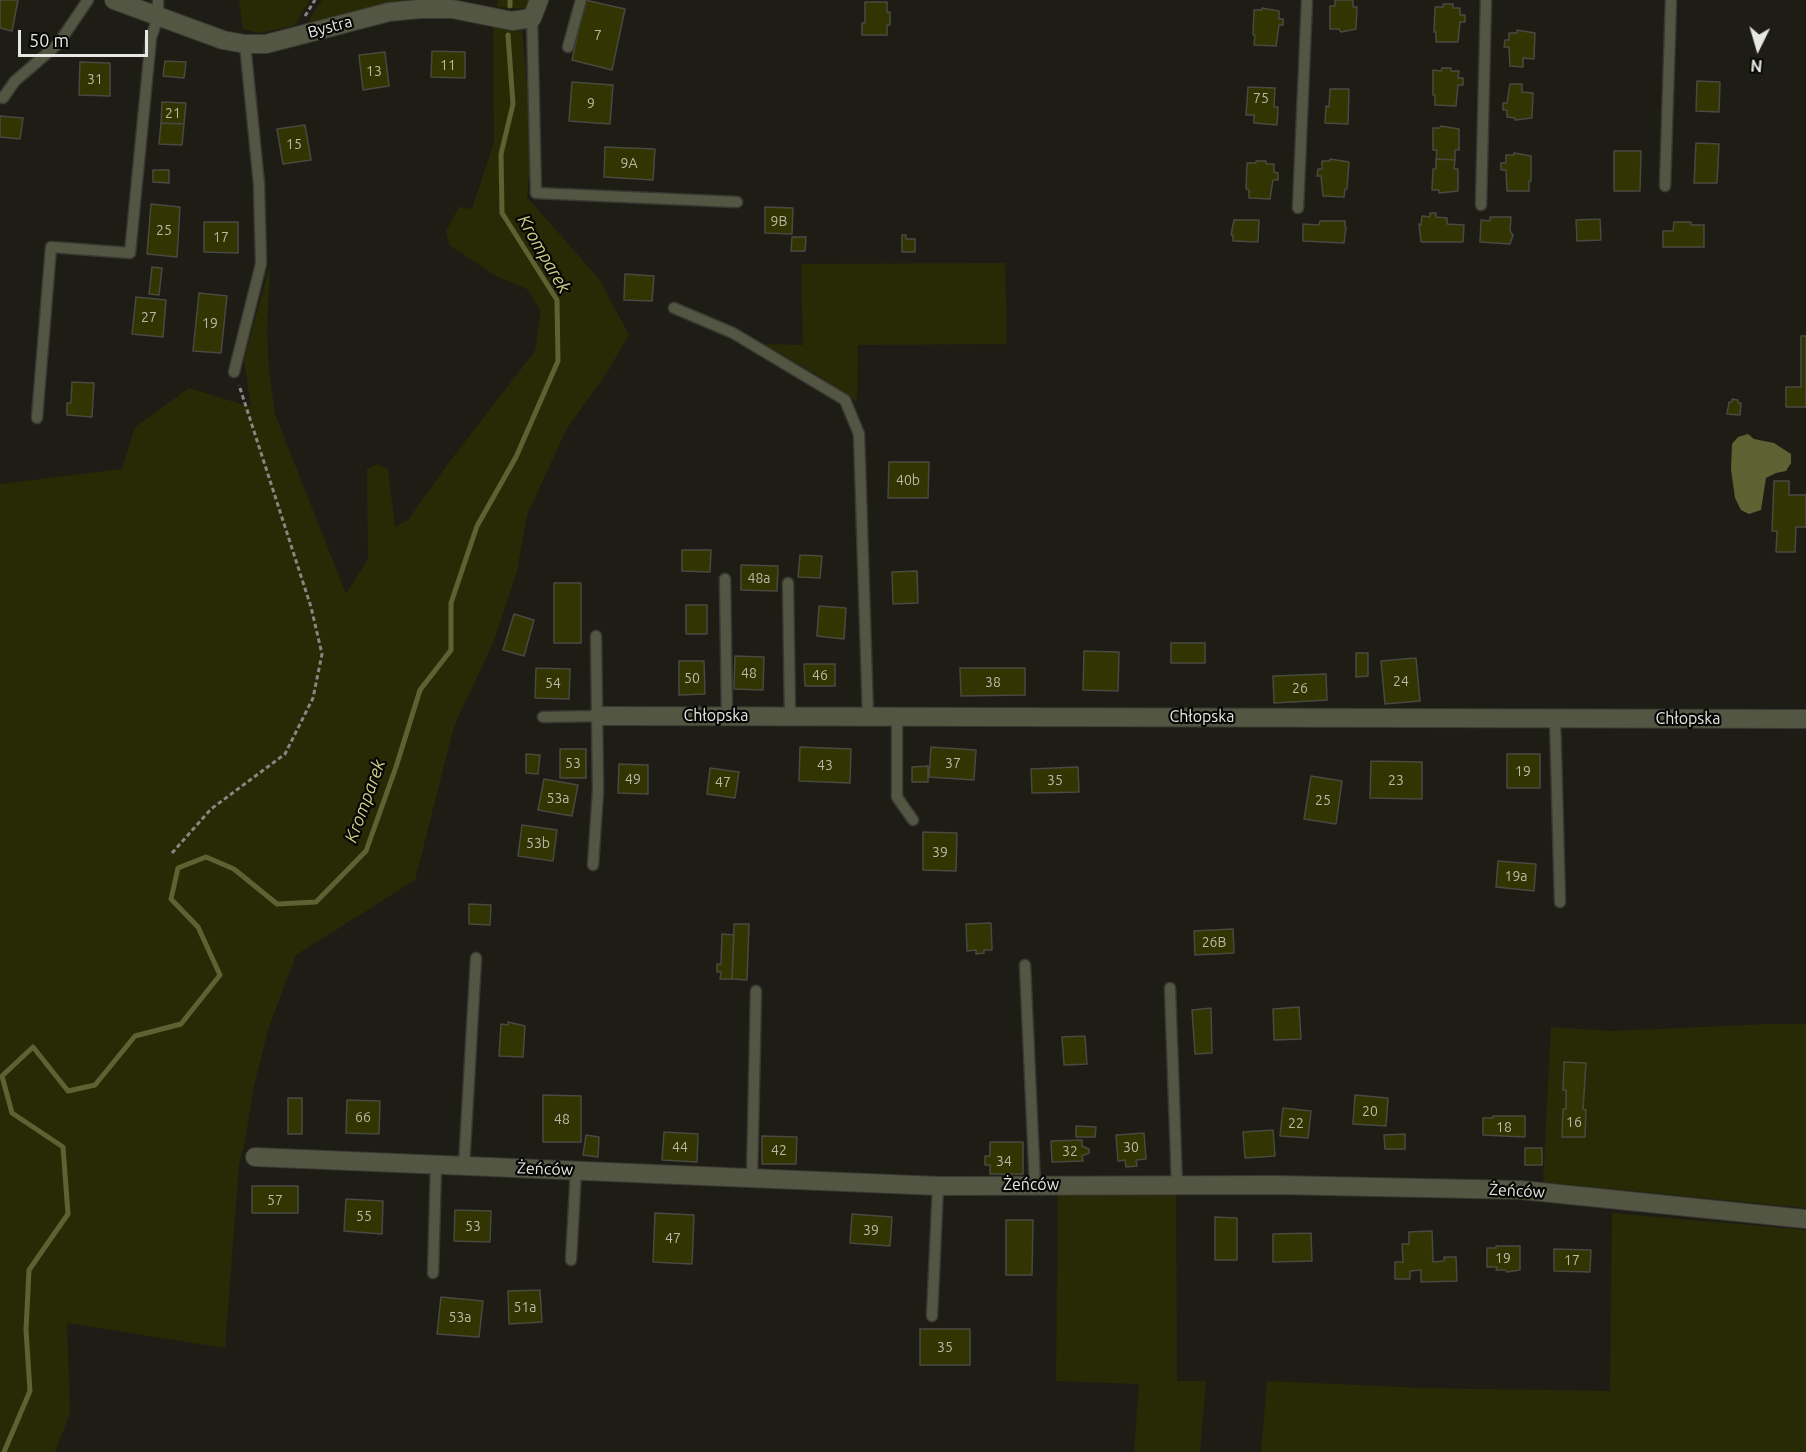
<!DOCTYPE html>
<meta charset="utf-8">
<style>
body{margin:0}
#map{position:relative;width:1806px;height:1452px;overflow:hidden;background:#1d1d16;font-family:Ubuntu,sans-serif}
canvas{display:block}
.north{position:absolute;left:1728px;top:18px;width:60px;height:60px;-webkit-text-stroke:4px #070705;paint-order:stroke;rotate:185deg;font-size:16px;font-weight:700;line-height:24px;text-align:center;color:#e7e7e3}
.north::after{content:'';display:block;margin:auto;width:21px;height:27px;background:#e7e7e3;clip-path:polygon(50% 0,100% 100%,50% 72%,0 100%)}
.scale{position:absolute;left:18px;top:30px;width:130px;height:27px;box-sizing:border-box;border:3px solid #e7e7e3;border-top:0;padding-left:8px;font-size:18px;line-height:21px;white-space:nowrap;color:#e7e7e3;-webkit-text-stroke:4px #070705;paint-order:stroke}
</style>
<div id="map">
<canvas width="1806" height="1452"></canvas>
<div class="north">N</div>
<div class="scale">50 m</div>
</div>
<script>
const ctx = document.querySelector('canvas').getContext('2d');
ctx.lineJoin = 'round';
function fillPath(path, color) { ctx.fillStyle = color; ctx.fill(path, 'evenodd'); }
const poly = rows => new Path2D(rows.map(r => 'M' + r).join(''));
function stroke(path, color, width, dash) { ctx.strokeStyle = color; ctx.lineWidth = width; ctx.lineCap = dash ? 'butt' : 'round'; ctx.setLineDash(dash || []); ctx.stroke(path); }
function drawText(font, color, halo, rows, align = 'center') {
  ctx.font = font + ' Ubuntu,sans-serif'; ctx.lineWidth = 4.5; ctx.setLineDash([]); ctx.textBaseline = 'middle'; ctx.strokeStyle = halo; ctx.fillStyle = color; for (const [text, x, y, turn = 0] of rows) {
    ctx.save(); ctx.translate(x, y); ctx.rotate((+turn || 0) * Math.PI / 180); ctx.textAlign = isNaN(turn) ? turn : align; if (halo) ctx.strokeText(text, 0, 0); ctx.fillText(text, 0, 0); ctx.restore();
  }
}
const green = poly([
 [239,0,310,0,294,26,258,33,243,29],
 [322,0,415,0,306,25],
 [498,0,531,0,528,9,497,7],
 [493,27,522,29,532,139,527,197,599,279,629,335,608,371,566,430,527,515,517,571,493,643,454,726,415,880,296,955,269,1027,254,1085,244,1146,239,1164,225,1348,67,1323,70,1413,55,1452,0,1452,0,484,122,469,135,427,189,388,251,407,244,360,270,265,267,331,269,372,275,414,346,594,368,559,367,469,378,464,388,470,395,527,408,520,450,461,535,351,541,311,527,289,496,276,449,245,446,231,459,207,472,209,494,142],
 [1005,263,1007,344,858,345,857,402,816,374,764,344,803,345,801,264],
 [1769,1024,1806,1024,1806,1208,1543,1182,1551,1027,1612,1031],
 [1058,1191,1176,1192,1177,1381,1206,1381,1200,1452,1134,1452,1139,1384,1056,1381],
 [1612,1213,1806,1230,1806,1452,1261,1452,1267,1381,1424,1388,1610,1391]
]);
const water = poly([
 [1748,434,1754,439,1774,443,1791,454,1791,463,1786,471,1776,473,1766,478,1761,510,1749,514,1741,510,1735,498,1731,470,1732,444,1738,437]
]);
const stream = poly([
 [510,6,510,0],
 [4,1452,30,1391,26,1330,29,1270,68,1214,63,1147,12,1113,2,1076,33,1047,68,1091,95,1085,135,1036,181,1024,220,975,198,927,171,899,178,868,206,857,234,869,277,904,316,902,366,851,396,767,420,690,451,650,451,603,477,526,516,457,558,361,557,300,502,213,501,154,513,104,508,35]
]);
const building = poly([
 [0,0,18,0,12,31,0,28,0,0],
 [585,0,625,9,612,70,572,60,585,0],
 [1335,0,1353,0,1353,7,1357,7,1356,29,1341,32,1339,29,1330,29,1330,6,1335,6,1335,0],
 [865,2,887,2,887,12,890,12,890,25,887,25,887,35,862,35,862,23,865,23,865,2],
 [1443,4,1453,4,1453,8,1460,8,1460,15,1465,15,1465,22,1460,22,1458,42,1436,42,1436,32,1434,32,1435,7,1443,7,1443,4],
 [1262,8,1279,11,1279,19,1283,19,1283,25,1279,25,1276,46,1254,45,1255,35,1253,35,1254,10,1262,10,1262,8],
 [1517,30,1535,33,1534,59,1523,58,1523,67,1510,66,1509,47,1504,47,1505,40,1509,40,1509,33,1517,33,1517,30],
 [432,51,465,52,465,78,431,77,432,51],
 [385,52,389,86,363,90,359,55,385,52],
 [165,61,186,62,184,78,163,76,165,61],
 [80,62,110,63,110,96,79,95,80,62],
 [1442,68,1451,68,1451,71,1459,71,1458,78,1463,78,1463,85,1458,85,1456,106,1435,105,1435,95,1433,95,1433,70,1441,71,1442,68],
 [1697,81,1720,82,1719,112,1696,111,1697,81],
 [572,82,613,85,610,124,569,121,572,82],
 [1510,84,1522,84,1522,92,1533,93,1532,118,1515,120,1515,118,1507,117,1507,110,1503,110,1503,103,1507,103,1510,84],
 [1248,87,1275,88,1274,107,1278,107,1277,125,1254,123,1254,115,1246,115,1248,87],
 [1330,89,1349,89,1348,124,1325,123,1326,106,1329,107,1330,89],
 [162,102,186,103,184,124,161,123,162,102],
 [0,116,23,118,20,139,0,137,0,116],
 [161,123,184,124,182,145,159,144,161,123],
 [305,125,311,160,283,164,277,129,305,125],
 [1441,126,1459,129,1459,150,1455,150,1455,160,1436,159,1437,150,1433,150,1433,128,1440,128,1441,126],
 [1696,143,1719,144,1717,183,1694,183,1696,143],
 [605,147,655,149,653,180,604,177,605,147],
 [1614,151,1641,151,1640,191,1614,191,1614,151],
 [1514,153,1531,156,1531,181,1529,181,1529,191,1507,191,1506,170,1501,170,1501,163,1506,163,1506,155,1514,155,1514,153],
 [1330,159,1349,162,1347,189,1345,189,1344,197,1323,196,1321,176,1317,176,1318,169,1322,169,1322,161,1330,161,1330,159],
 [1436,159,1455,160,1454,169,1458,169,1458,191,1439,193,1439,190,1432,190,1433,169,1436,169,1436,159],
 [1256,161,1266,161,1266,164,1274,164,1274,172,1278,173,1278,180,1273,180,1270,199,1249,198,1249,190,1246,189,1247,163,1256,163,1256,161],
 [153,170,169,170,169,183,153,182,153,170],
 [151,204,180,207,177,257,147,254,151,204],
 [765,207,793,208,792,234,765,233,765,207],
 [1430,213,1436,213,1436,217,1447,218,1447,224,1464,225,1463,242,1421,242,1419,224,1421,225,1422,216,1430,217,1430,213],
 [1490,217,1511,217,1510,231,1513,235,1510,244,1480,242,1481,220,1490,221,1490,217],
 [1600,219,1601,240,1577,241,1576,220,1600,219],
 [1234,220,1259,220,1258,242,1233,241,1233,235,1231,235,1234,220],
 [1320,221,1345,221,1345,227,1346,227,1344,243,1303,241,1303,224,1319,225,1320,221],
 [204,222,238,222,238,253,204,252,204,222],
 [1674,222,1691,222,1691,225,1704,225,1704,247,1663,247,1663,231,1673,231,1674,222],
 [902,235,906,235,906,239,915,239,915,252,902,252,902,235],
 [792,237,806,237,805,251,791,251,792,237],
 [152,267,162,268,159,295,149,294,152,267],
 [625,274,654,276,652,301,624,300,625,274],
 [199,293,227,296,221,353,193,351,199,293],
 [136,297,166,300,163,337,132,334,136,297],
 [1801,336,1806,336,1806,407,1786,407,1786,387,1801,387,1801,336],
 [72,382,94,383,92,417,67,415,67,403,71,403,72,382],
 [1732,399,1738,400,1738,403,1741,403,1740,415,1727,414,1729,402,1732,402,1732,399],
 [889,462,929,462,928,498,888,498,889,462],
 [1774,481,1789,481,1789,495,1806,495,1806,527,1796,527,1795,552,1776,552,1777,531,1772,531,1774,481],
 [682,550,711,550,710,572,682,571,682,550],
 [800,555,822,556,820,578,798,577,800,555],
 [741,565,778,566,777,591,741,590,741,565],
 [917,571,918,603,893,604,892,572,917,571],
 [554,583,581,583,581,643,554,643,554,583],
 [686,605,707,605,707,634,686,634,686,605],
 [819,606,846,608,844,639,817,636,819,606],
 [514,614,534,620,524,656,503,650,514,614],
 [1171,643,1205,643,1205,663,1171,663,1171,643],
 [1084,651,1119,652,1118,691,1083,690,1084,651],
 [1356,653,1368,653,1368,676,1356,677,1356,653],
 [735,656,764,657,763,690,734,689,735,656],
 [1416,658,1420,701,1385,704,1381,661,1416,658],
 [679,661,704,661,705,694,679,695,679,661],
 [804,664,835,664,835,686,805,686,804,664],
 [536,668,570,669,569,699,535,698,536,668],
 [960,668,1025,668,1025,695,961,696,960,668],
 [1326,674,1327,700,1274,703,1273,676,1326,674],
 [800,747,851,749,850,783,799,781,800,747],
 [931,747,976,750,974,780,929,777,931,747],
 [560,749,586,749,586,778,560,778,560,749],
 [526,754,540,755,538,774,526,773,526,754],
 [1507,754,1540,754,1540,788,1507,788,1507,754],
 [1371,761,1422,762,1422,799,1370,798,1371,761],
 [619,764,648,765,648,794,618,793,619,764],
 [928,766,928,782,912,782,912,767,928,766],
 [1078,767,1079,792,1032,793,1031,769,1078,767],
 [710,768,739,772,735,798,707,794,710,768],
 [1311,776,1342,781,1336,824,1304,819,1311,776],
 [544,779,578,785,572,816,538,810,544,779],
 [522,825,557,830,553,861,518,856,522,825],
 [923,832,957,833,956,871,923,870,923,832],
 [1498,861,1536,864,1534,891,1496,887,1498,861],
 [469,904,491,905,490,925,469,924,469,904],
 [991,923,992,950,984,950,984,953,976,954,976,950,967,951,966,924,991,923],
 [734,924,749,924,747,980,732,979,734,924],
 [1233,929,1234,953,1195,955,1194,931,1233,929],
 [722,934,734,935,732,979,720,979,721,972,717,972,717,964,721,964,722,934],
 [1299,1007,1301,1039,1274,1040,1273,1009,1299,1007],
 [1211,1008,1212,1053,1195,1054,1192,1010,1211,1008],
 [508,1022,525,1026,523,1057,499,1056,501,1024,508,1025,508,1022],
 [1085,1036,1087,1064,1064,1065,1062,1037,1085,1036],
 [1564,1062,1586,1063,1583,1109,1586,1110,1585,1137,1562,1137,1563,1109,1566,1109,1566,1090,1563,1090,1564,1062],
 [543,1095,581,1096,581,1142,543,1142,543,1095],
 [1355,1095,1388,1098,1386,1126,1353,1124,1355,1095],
 [288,1098,302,1098,302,1134,288,1134,288,1098],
 [347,1100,380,1101,379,1134,346,1133,347,1100],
 [1283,1108,1311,1111,1308,1138,1280,1136,1283,1108],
 [1493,1116,1525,1116,1525,1137,1483,1135,1483,1118,1493,1118,1493,1116],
 [1076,1126,1096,1127,1095,1137,1076,1137,1076,1126],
 [1273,1130,1275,1156,1245,1158,1243,1132,1273,1130],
 [664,1132,698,1134,697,1162,662,1160,664,1132],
 [1144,1133,1146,1159,1136,1160,1137,1166,1126,1167,1125,1160,1118,1161,1116,1135,1144,1133],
 [1405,1134,1405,1149,1385,1149,1384,1135,1405,1134],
 [586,1135,599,1137,598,1157,583,1155,586,1135],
 [762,1136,797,1137,796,1164,762,1164,762,1136],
 [1082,1140,1082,1146,1089,1149,1089,1153,1082,1156,1083,1161,1052,1162,1051,1141,1082,1140],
 [990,1142,1023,1142,1023,1174,990,1174,990,1165,985,1165,985,1156,990,1156,990,1142],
 [1525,1148,1542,1148,1542,1165,1525,1165,1525,1148],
 [252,1186,298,1186,298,1213,252,1213,252,1186],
 [346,1199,383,1201,382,1234,344,1231,346,1199],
 [455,1210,491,1211,490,1242,454,1241,455,1210],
 [655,1213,694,1215,692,1264,653,1262,655,1213],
 [852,1214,892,1217,890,1246,850,1243,852,1214],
 [1215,1217,1237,1218,1237,1260,1215,1260,1215,1217],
 [1006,1220,1033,1220,1032,1275,1006,1275,1006,1220],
 [1432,1231,1433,1262,1444,1261,1444,1257,1456,1257,1457,1281,1421,1282,1421,1270,1410,1271,1410,1279,1395,1279,1395,1262,1403,1262,1402,1244,1409,1244,1409,1232,1432,1231],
 [1311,1233,1312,1261,1273,1262,1273,1234,1311,1233],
 [1496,1246,1520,1246,1520,1270,1507,1272,1505,1270,1496,1270,1497,1267,1487,1267,1487,1248,1496,1248,1496,1246],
 [1554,1249,1591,1250,1590,1272,1554,1271,1554,1249],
 [540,1290,542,1322,509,1324,508,1291,540,1290],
 [441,1297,483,1301,479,1337,437,1334,441,1297],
 [920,1329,970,1329,970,1365,920,1365,920,1329]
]);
const path = poly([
 [305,16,315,0],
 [172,853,211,809,285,754,313,698,322,654,311,607,239,385]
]);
const lane = poly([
 [532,18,536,193,737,202],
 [568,47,581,0],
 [3,98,15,81,58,44,88,0],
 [1665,186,1671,0],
 [1481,205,1486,0],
 [1298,208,1307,0],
 [674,308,733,333,845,400,859,434,868,716],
 [234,372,261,264,259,184,245,44],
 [37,418,51,247,130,253,151,38,158,17,158,0],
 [725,579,727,716],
 [788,583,790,716],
 [543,717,598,716],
 [897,717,897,797,913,820],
 [1555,718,1560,902],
 [593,865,598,791,596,636],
 [1025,965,1035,1185],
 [1170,988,1177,1185],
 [464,1166,476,958],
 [752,1178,756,991],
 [571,1260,576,1170],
 [433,1273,436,1165],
 [932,1316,938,1186]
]);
const street = poly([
 [114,0,223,40,245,44,266,44,389,12,420,9,452,9,512,21,532,18,539,0],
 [598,716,1806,719],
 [255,1157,938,1186,1277,1185,1521,1190,1806,1219]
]);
const numberNames = [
 ["7",598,35],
 ["11",448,65],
 ["13",374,71],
 ["31",95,79],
 ["75",1261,98],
 ["9",591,103],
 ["21",173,113],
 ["15",294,144],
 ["9A",629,163],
 ["9B",779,221],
 ["25",164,230],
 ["17",221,237],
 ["27",149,317],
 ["19",210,323],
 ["40b",908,480],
 ["48a",759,578],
 ["48",749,673],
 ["46",820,675],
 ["50",692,678],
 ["24",1401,681],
 ["38",993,682],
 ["54",553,683],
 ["26",1300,688],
 ["53",573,763],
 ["37",953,763],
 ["43",825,765],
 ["19",1523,771],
 ["49",633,779],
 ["35",1055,780],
 ["23",1396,780],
 ["47",723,782],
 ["53a",558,798],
 ["25",1323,800],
 ["53b",538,843],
 ["39",940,852],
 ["19a",1516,876],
 ["26B",1214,942],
 ["20",1370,1111],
 ["66",363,1117],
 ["48",562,1119],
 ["16",1574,1122],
 ["22",1296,1123],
 ["18",1504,1127],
 ["44",680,1147],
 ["30",1131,1147],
 ["42",779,1150],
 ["32",1070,1151],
 ["34",1004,1161],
 ["57",275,1200],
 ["55",364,1216],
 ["53",473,1226],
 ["39",871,1230],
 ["47",673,1238],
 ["19",1503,1258],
 ["17",1572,1260],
 ["51a",525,1307],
 ["53a",460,1317],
 ["35",945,1347]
];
const streetNames = [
 ["Bystra",330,27,-15],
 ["Chłopska",716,716],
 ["Chłopska",1202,717],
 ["Chłopska",1688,719],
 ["Żeńców",545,1169,2],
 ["Żeńców",1031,1185],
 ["Żeńców",1517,1191,3]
];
const waterNames = [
 ["Kromparek",544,254,60],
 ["Kromparek",365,801,-70]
];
fillPath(green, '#282a05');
fillPath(water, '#5e6132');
stroke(stream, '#5e6132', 5);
fillPath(building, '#323501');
stroke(building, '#494941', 1.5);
stroke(lane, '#393933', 13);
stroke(street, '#393933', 20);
stroke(path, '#878782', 3, [4.5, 3]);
stroke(lane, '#535642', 10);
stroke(street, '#535642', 18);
drawText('14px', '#babaaa', null, numberNames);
drawText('16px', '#e7e7e3', '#070705', streetNames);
drawText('italic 18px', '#cad185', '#070705', waterNames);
</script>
